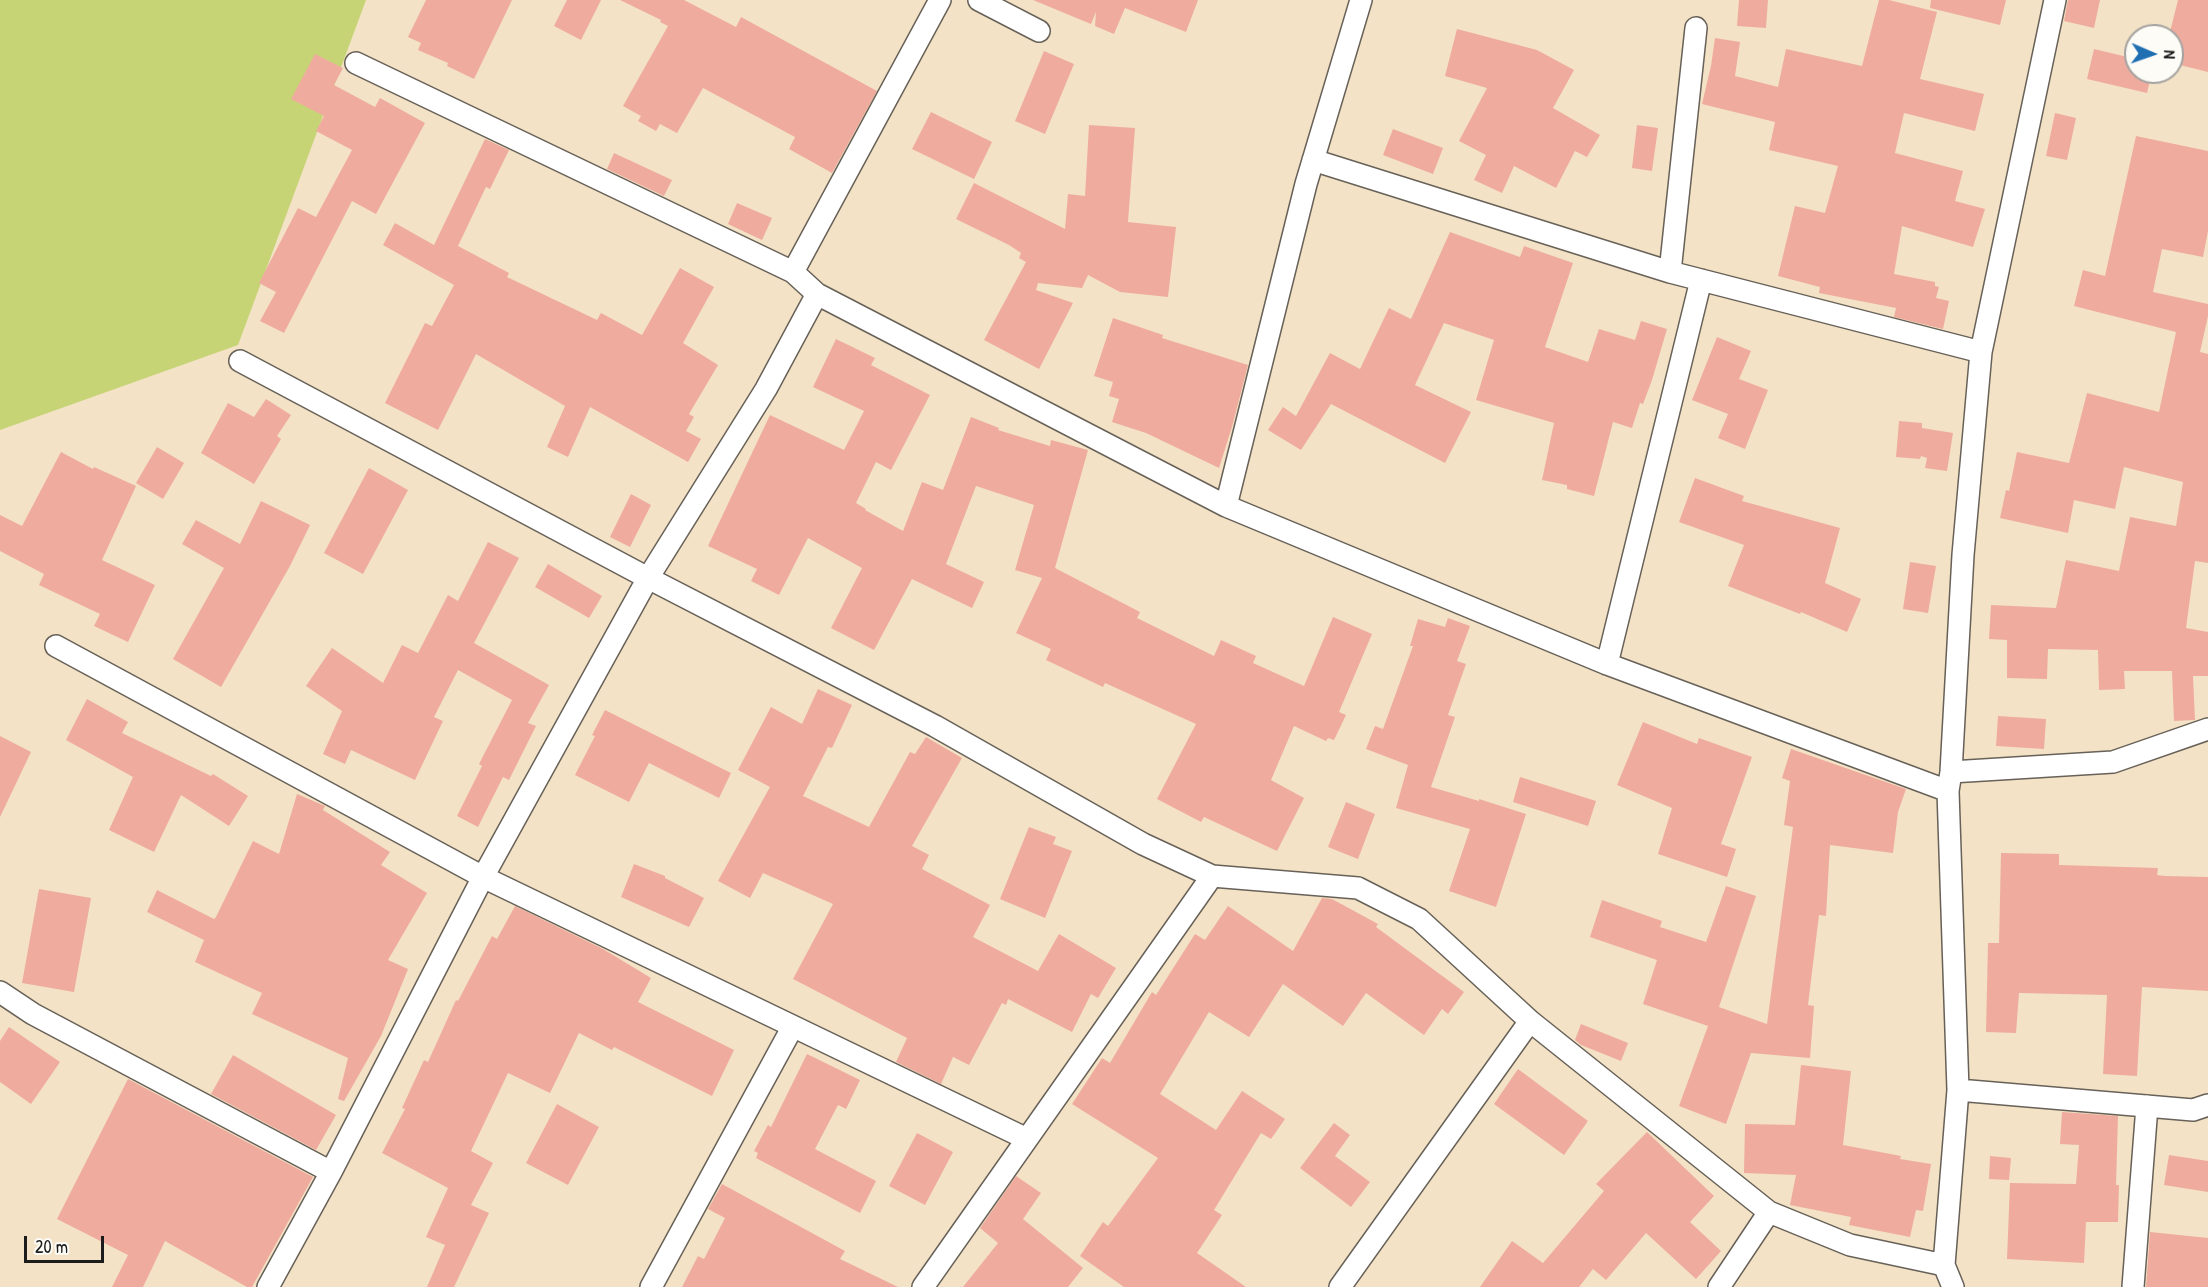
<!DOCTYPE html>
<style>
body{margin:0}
#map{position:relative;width:2208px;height:1287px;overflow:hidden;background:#f3e2c6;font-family:"Patrick Hand",sans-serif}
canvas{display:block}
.north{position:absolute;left:2124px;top:24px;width:60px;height:60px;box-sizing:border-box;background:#fdfcf7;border:2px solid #a3a29f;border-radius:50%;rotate:92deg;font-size:16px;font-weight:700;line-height:24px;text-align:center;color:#1c1c1c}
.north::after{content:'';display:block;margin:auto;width:21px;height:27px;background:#1f6fb2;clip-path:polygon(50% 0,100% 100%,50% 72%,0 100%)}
.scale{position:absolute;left:24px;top:1236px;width:80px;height:27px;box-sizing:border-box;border:3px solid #1c1c1c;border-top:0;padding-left:8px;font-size:18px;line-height:21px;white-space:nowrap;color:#1c1c1c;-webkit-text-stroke:4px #fdfcf7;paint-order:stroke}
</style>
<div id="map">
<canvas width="2208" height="1287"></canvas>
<div class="north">N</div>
<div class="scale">20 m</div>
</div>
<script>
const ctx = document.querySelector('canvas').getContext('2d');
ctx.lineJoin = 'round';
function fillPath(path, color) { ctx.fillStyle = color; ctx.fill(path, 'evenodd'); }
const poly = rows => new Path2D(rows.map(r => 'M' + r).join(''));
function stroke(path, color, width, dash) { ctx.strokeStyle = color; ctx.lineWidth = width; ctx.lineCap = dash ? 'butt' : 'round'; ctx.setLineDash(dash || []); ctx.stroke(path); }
const green = poly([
 [0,0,366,0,238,345,0,430]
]);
const building = poly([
 [426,0,512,0,474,79,447,66,448,63,418,50,421,43,408,37],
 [567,0,601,0,581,40,554,26],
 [620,0,684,0,736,27,741,17,877,91,832,173,789,149,795,137,703,88,677,133,660,124,656,131,638,121,641,116,623,106,668,26,660,22,661,20],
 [1033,0,1198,0,1186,32,1125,8,1114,34,1095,26,1096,12,1091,24],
 [1739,0,1768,0,1766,28,1737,26],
 [1879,0,1889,0,1937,12,1920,79,1984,94,1975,131,1904,113,1895,153,1963,171,1955,201,1985,209,1973,247,1902,226,1894,274,1935,282,1935,286,1939,287,1936,298,1949,301,1943,329,1894,317,1896,308,1819,293,1820,287,1778,276,1795,206,1825,213,1838,166,1769,150,1775,122,1702,104,1711,66,1715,38,1740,42,1735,76,1778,87,1786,49,1862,66],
 [1931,0,2006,0,2000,25,1930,8],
 [2068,0,2100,0,2094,28,2064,21],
 [2178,0,2208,0,2208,72,2172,63,2172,36,2169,36],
 [1457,29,1537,50,1574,70,1553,108,1600,135,1587,157,1575,151,1556,188,1514,166,1502,193,1474,180,1486,155,1459,141,1487,88,1445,76],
 [2094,49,2136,59,2136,72,2152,72,2147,93,2087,79],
 [1044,51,1074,64,1045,134,1015,121],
 [315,54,343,68,334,85,375,107,380,98,425,123,376,214,352,201,284,333,260,321,276,292,259,283,298,208,316,217,352,150,316,131,324,116,291,99],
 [931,112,992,142,974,179,912,149],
 [2055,113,2076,118,2067,160,2046,156],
 [1089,125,1135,128,1128,222,1176,227,1168,297,1120,292,1088,275,1082,288,1038,283,1036,290,1073,303,1039,369,984,340,1026,262,1019,258,1021,253,1009,245,956,219,974,183,1065,229,1068,194,1085,196],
 [1637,125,1658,128,1652,171,1632,168],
 [1393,129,1443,148,1433,174,1383,155],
 [2136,136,2208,151,2208,231,2203,257,2162,249,2153,292,2208,304,2208,316,2200,352,2208,354,2208,563,2195,561,2186,628,2208,632,2208,676,2193,676,2195,720,2174,721,2172,671,2124,671,2125,689,2099,690,2098,650,2048,649,2047,679,2007,678,2007,640,1989,639,1991,605,2056,608,2066,560,2119,571,2130,517,2176,526,2183,482,2124,467,2115,509,2074,500,2068,533,2000,518,2006,490,2009,491,2017,452,2069,463,2087,393,2159,412,2176,332,2074,306,2083,270,2105,276],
 [485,139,509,150,490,189,486,187,458,246,509,273,507,277,597,320,601,313,642,335,680,268,714,287,683,343,718,365,689,414,694,417,686,431,701,439,688,462,590,407,568,457,547,447,565,406,476,354,438,430,385,403,425,323,432,326,454,285,383,245,395,223,434,245],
 [614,153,672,180,664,196,607,169],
 [737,203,772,218,762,240,728,224],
 [1450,232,1520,257,1524,246,1573,263,1545,347,1588,362,1599,329,1635,340,1641,321,1667,329,1652,380,1643,404,1640,403,1632,428,1613,422,1594,496,1567,489,1567,485,1542,480,1554,423,1476,400,1494,340,1444,323,1415,385,1471,412,1445,463,1331,404,1301,450,1268,430,1283,407,1296,416,1330,353,1360,369,1389,308,1411,319],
 [1113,318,1163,335,1162,338,1248,365,1232,427,1219,468,1146,433,1112,422,1119,399,1109,396,1113,382,1094,376],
 [1717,337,1751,351,1739,379,1768,390,1745,449,1718,438,1728,414,1692,400],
 [836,339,875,358,871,365,930,395,891,470,876,462,856,503,866,509,865,510,903,531,922,482,943,490,971,417,999,428,998,430,1050,446,1051,440,1088,450,1055,568,1140,612,1137,618,1214,656,1221,640,1256,656,1253,663,1304,686,1333,617,1372,634,1339,712,1346,715,1334,740,1328,738,1326,741,1294,726,1271,780,1304,798,1277,851,1204,817,1201,822,1157,799,1196,724,1105,683,1103,687,1046,660,1051,649,1016,633,1042,578,1015,570,1034,505,976,486,946,564,984,582,972,608,912,579,874,650,831,628,862,568,808,538,779,595,751,581,757,569,708,546,770,415,844,450,864,411,813,387],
 [266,399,291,415,277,436,281,439,254,484,201,453,228,403,254,417],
 [1899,421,1922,423,1922,428,1953,433,1947,471,1925,468,1927,458,1921,456,1920,459,1896,457],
 [157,447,184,463,163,499,136,483],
 [61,452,93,469,94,467,136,486,102,560,155,585,128,642,94,626,100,614,39,585,44,574,0,551,0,515,22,526],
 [369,468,408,490,363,574,324,553],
 [1695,478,1744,496,1742,501,1840,528,1825,583,1861,599,1847,632,1801,612,1800,614,1728,586,1744,545,1679,522],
 [631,494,651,505,630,547,610,537],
 [261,501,310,525,290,566,221,687,173,659,224,568,182,544,196,520,240,544],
 [488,542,519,558,474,643,549,685,528,723,536,726,509,780,503,777,478,827,457,816,482,766,479,764,512,700,458,670,434,717,443,721,415,780,351,750,345,764,323,754,342,711,306,686,332,648,383,683,402,645,418,653,448,595,458,601],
 [1910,562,1936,566,1928,613,1903,609],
 [548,564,602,596,589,618,535,587],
 [1448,618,1470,626,1457,661,1466,664,1448,715,1455,717,1431,787,1479,801,1479,799,1526,814,1496,907,1449,891,1470,829,1396,808,1408,765,1366,749,1375,726,1383,729,1413,646,1410,646,1418,619,1445,627],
 [818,689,852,705,832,748,828,747,803,796,869,827,910,752,915,754,926,737,962,758,912,846,929,855,922,869,990,905,973,937,1038,971,1059,934,1116,968,1098,998,1091,994,1072,1032,1008,999,1006,1005,1002,1003,969,1065,953,1057,941,1084,896,1062,907,1038,793,979,833,904,763,873,750,898,718,881,770,787,738,770,771,707,802,724],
 [87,699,128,722,122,733,211,776,213,774,248,796,229,826,181,795,154,852,109,830,133,777,66,740],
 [605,710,731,773,719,798,649,763,629,802,575,775,595,736,592,735],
 [1998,716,2046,719,2044,749,1996,746],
 [1643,722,1697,744,1699,738,1752,757,1721,844,1736,849,1727,877,1658,854,1672,808,1617,785],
 [0,736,31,752,0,817],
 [1791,749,1906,789,1898,812,1893,853,1830,845,1826,916,1819,915,1808,1005,1814,1006,1810,1058,1751,1053,1726,1124,1679,1106,1708,1026,1643,1004,1657,960,1590,937,1602,900,1662,921,1660,927,1706,942,1726,886,1756,896,1719,1007,1767,1024,1793,827,1784,825,1790,781,1782,778],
 [1520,777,1596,801,1588,826,1513,802],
 [297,794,325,806,323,810,390,852,381,865,427,893,388,960,408,969,381,1036,344,1101,338,1099,348,1058,252,1014,262,993,195,962,204,940,147,912,157,890,214,919,216,917,253,841,279,854],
 [1346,802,1375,814,1358,859,1328,847],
 [1029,827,1056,837,1053,844,1072,851,1045,918,1000,899],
 [2001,853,2059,854,2059,865,2158,868,2157,875,2165,876,2208,877,2208,991,2142,987,2137,1076,2103,1074,2107,995,2019,993,2016,1033,1986,1032,1988,943,1999,943],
 [634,864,665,876,665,878,704,898,689,927,621,897],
 [39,889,91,898,74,992,22,983],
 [1322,898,1332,899,1378,924,1376,927,1464,992,1448,1014,1442,1009,1424,1035,1366,993,1343,1026,1283,984,1249,1037,1209,1012,1160,1094,1216,1130,1242,1091,1285,1119,1271,1139,1261,1133,1214,1210,1222,1215,1197,1253,1246,1287,1124,1287,1080,1256,1103,1222,1108,1226,1158,1158,1072,1104,1102,1058,1110,1063,1152,992,1156,995,1195,934,1205,940,1228,906,1293,951],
 [515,906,603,949,651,978,638,1002,734,1050,712,1096,614,1047,612,1050,579,1033,550,1093,508,1073,471,1151,493,1163,471,1205,489,1213,454,1287,427,1287,445,1245,426,1237,448,1188,382,1153,405,1109,402,1108,424,1060,428,1062,456,1000,458,1001,492,936,497,939],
 [1581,1024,1628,1043,1621,1061,1581,1045,1575,1040],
 [9,1027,60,1062,31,1104,0,1082,0,1041],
 [807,1054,860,1080,846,1109,838,1105,815,1149,876,1181,860,1213,756,1158,758,1153,754,1151,768,1125,771,1127],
 [233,1055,336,1115,316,1150,211,1094],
 [1801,1065,1851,1071,1843,1145,1901,1156,1900,1159,1931,1164,1923,1211,1916,1210,1910,1237,1849,1225,1851,1217,1790,1205,1796,1175,1744,1173,1745,1124,1795,1125],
 [1518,1069,1588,1121,1564,1155,1494,1104],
 [128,1079,313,1177,252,1287,247,1287,165,1241,143,1287,112,1287,128,1255,57,1219],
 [557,1104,599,1127,568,1185,526,1163],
 [2062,1112,2118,1116,2116,1185,2119,1185,2118,1222,2086,1222,2084,1263,2007,1259,2010,1183,2076,1184,2079,1145,2060,1144],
 [1334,1123,1350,1135,1335,1156,1370,1182,1351,1207,1300,1168],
 [1647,1132,1714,1196,1690,1222,1721,1251,1696,1279,1646,1233,1606,1280,1593,1269,1579,1287,1480,1287,1512,1241,1543,1263,1604,1191,1596,1184],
 [917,1133,953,1152,925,1205,889,1186],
 [2169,1155,2208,1161,2208,1192,2164,1185],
 [1990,1156,2011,1158,2009,1180,1989,1179],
 [1016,1176,1041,1193,1023,1219,1083,1268,1068,1287,963,1287,998,1243,980,1228],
 [722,1184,845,1251,840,1259,898,1287,682,1287,698,1256,704,1259,725,1218,708,1209],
 [2150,1232,2208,1238,2208,1287,2146,1287]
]);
const minor = poly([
 [979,0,1039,31],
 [356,63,793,272,817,294,1226,506,1306,184,1361,0],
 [1313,160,1670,272,1981,352],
 [793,272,940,0],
 [1670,272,1696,28],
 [240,361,648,578,935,726,1143,844,1212,876,1358,888,1419,919,1530,1021,1769,1212,1850,1245,1944,1265],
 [1226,506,1607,664,1948,791],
 [56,646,483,877,1027,1139],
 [1607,664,1701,280],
 [1951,772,2113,762,2208,729],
 [0,992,33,1014,331,1172],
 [1958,1090,2193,1110,2208,1105],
 [268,1287,331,1172,483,877,648,578,766,389,817,294],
 [651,1287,792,1028],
 [923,1287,1212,876],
 [1340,1287,1530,1021],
 [1719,1287,1769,1212],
 [1953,1287,1944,1265,1958,1090,1948,791,1951,772,1963,555,1981,352,2055,0],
 [2133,1287,2147,1106]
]);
fillPath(green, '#c7d475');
fillPath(building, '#efac9e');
stroke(minor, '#676158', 24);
stroke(minor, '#fff', 21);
</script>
